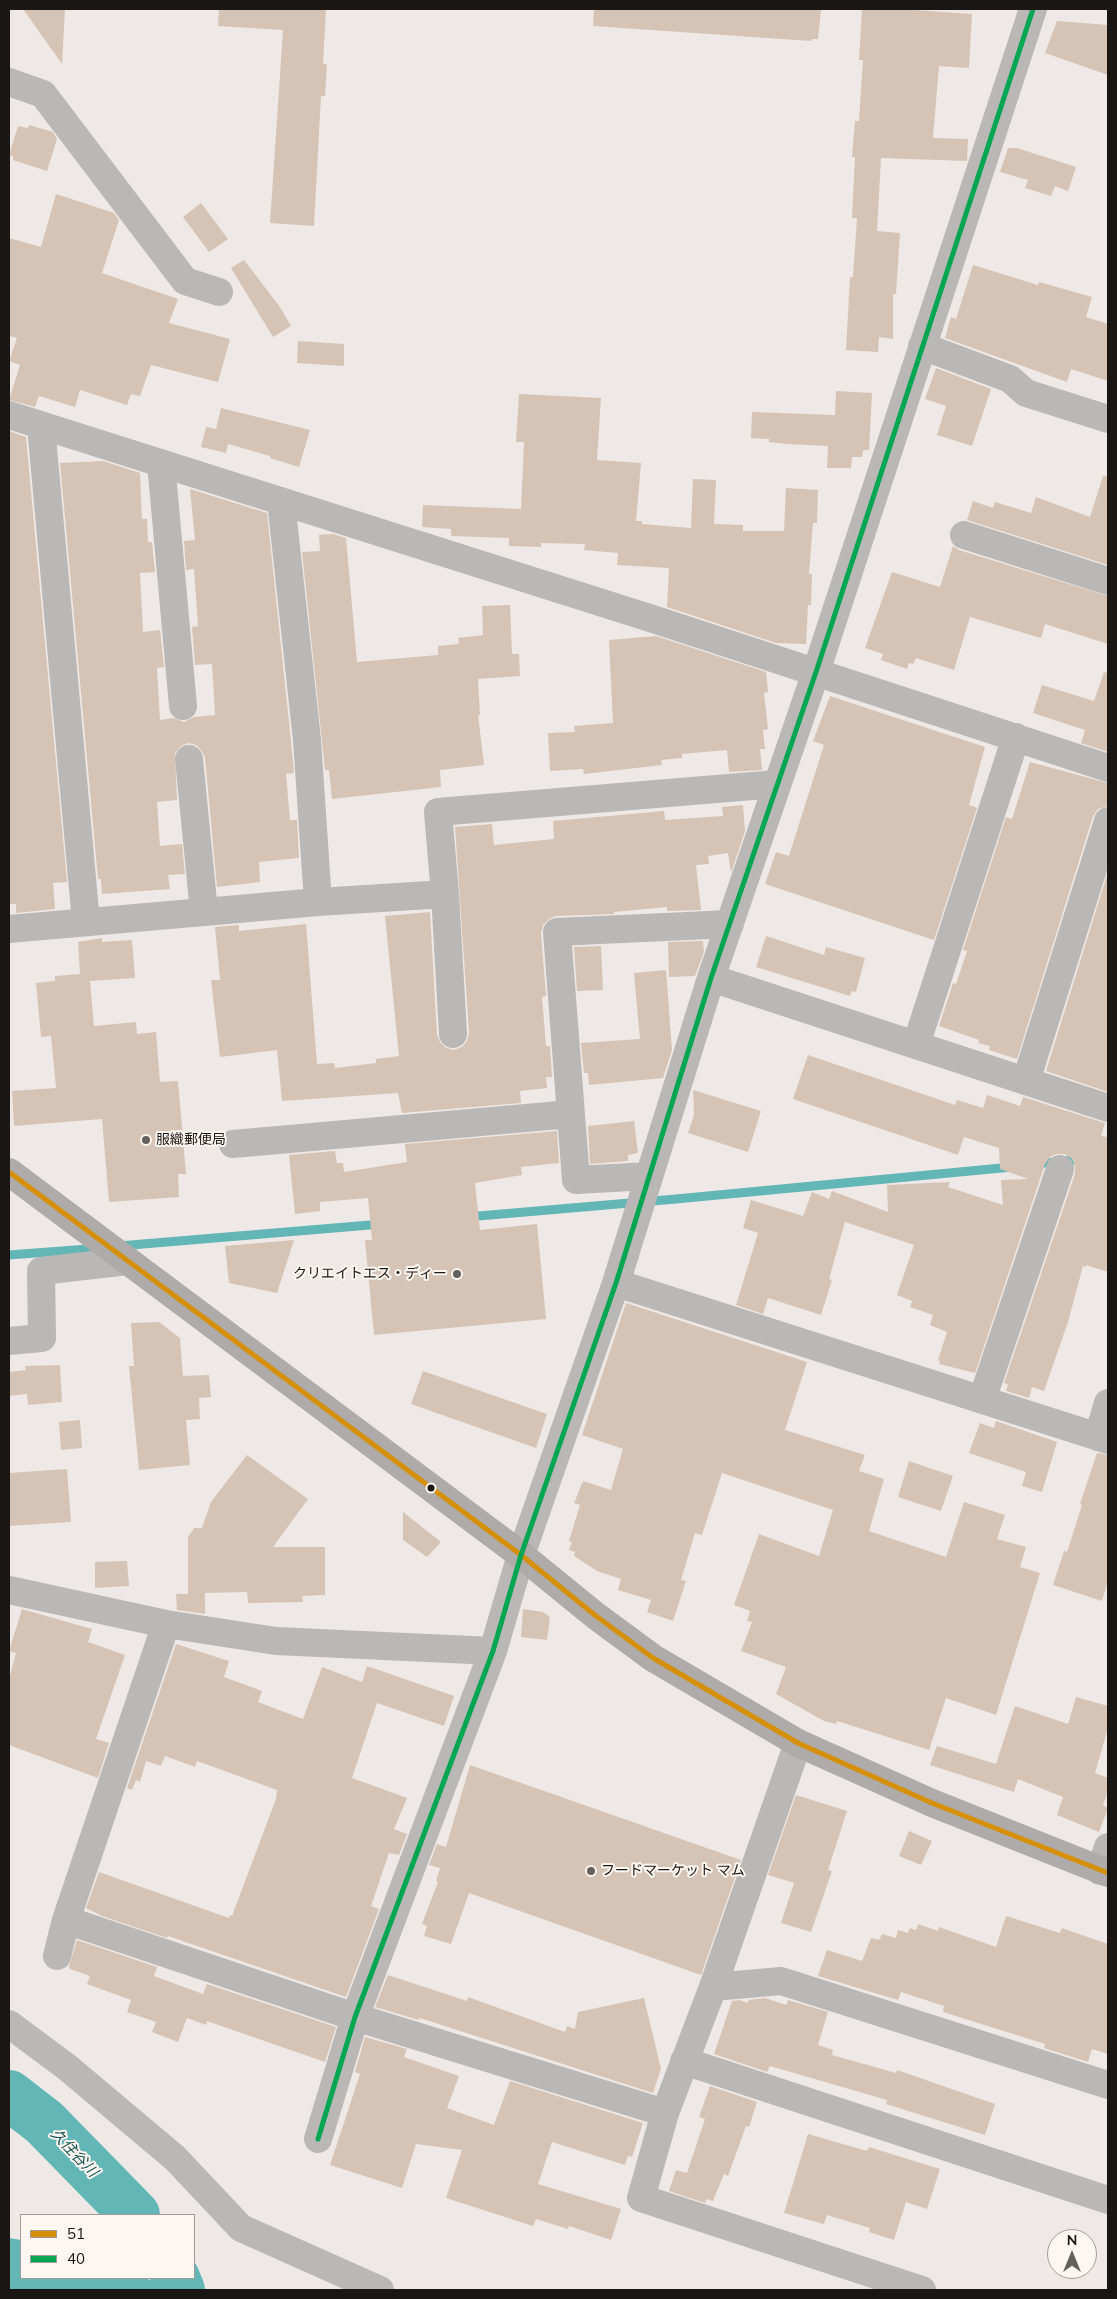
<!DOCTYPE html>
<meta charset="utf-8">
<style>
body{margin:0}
#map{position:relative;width:1117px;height:2299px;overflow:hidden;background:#eee9e6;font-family:Mulish,sans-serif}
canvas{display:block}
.frame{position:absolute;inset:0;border:10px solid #191614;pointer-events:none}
.legend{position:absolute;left:20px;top:2214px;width:175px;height:65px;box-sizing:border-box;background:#fef6f0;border:1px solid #a29c98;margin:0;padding:6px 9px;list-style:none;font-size:15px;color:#191614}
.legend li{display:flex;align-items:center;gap:10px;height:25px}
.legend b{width:25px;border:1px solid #a29c98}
.north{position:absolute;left:1047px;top:2229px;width:50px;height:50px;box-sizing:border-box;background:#fef6f0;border:1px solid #a29c98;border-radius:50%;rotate:0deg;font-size:14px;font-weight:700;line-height:20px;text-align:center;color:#191614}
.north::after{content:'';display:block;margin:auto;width:18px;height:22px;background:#64605e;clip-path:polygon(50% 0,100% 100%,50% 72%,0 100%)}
</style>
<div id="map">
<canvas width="1117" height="2299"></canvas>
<div class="frame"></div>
<ul class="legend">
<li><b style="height:6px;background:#d69003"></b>51</li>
<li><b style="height:6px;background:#00a651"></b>40</li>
</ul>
<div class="north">N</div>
</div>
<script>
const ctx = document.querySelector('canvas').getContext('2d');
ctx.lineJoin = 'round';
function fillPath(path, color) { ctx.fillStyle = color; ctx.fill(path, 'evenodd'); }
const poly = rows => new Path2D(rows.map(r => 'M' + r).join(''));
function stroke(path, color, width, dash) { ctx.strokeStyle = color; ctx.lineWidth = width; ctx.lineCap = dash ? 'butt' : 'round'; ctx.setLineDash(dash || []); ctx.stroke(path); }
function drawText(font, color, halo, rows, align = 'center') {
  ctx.font = font + ' Mulish,"Noto Sans JP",sans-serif'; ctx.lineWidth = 4; ctx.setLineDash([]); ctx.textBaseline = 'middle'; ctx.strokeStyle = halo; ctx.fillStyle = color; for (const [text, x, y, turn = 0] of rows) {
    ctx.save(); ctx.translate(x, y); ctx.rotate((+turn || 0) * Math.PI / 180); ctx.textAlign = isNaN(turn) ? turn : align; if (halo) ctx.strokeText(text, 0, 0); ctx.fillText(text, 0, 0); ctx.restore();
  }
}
const water = poly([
 [9,2238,21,2240,21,2278,146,2278,169,2290,9,2290]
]);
const stream = poly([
 [1035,1164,1108,1157],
 [467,1217,676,1199,1012,1167],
 [119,1246,382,1224],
 [9,1255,101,1248]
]);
const river = poly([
 [9,2095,44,2122,135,2215],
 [175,2278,180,2290]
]);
const building = poly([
 [23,9,65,9,62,64],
 [219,9,326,9,323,64,327,64,325,96,321,96,314,226,270,223,283,30,218,26],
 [594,9,821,9,818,39,812,39,811,41,593,26],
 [862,9,901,9,972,14,969,68,939,66,933,138,968,139,967,161,881,158,877,231,900,233,896,294,893,294,893,339,879,337,878,352,846,350,850,277,853,277,857,218,852,218,855,157,852,157,855,121,859,121,863,60,859,60],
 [1057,21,1108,25,1108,75,1045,53],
 [29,125,53,132,57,139,47,171,13,160,13,156,9,155,18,126,28,128],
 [1008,148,1017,148,1076,167,1068,191,1055,186,1051,196,1025,188,1028,180,1000,172],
 [56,194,114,213,119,220,102,273,178,299,169,323,230,339,218,382,151,365,140,396,131,394,127,405,80,390,75,407,39,396,35,407,9,400,20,365,9,361,17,338,9,336,9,238,41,247],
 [201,203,228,239,209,252,183,217],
 [244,260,280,307,291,326,273,337,231,268],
 [973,265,1038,285,1039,282,1092,297,1086,317,1108,324,1108,381,1071,369,1067,382,945,338,951,317,956,319],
 [298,341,344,344,344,366,297,363],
 [936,368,991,389,972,446,937,435,946,406,925,399],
 [836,391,872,393,869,450,863,450,862,457,852,457,851,468,827,468,828,446,787,444,769,442,769,439,751,438,752,412,835,415],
 [519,394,601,398,597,460,641,463,636,521,642,521,642,524,691,528,693,479,716,480,714,524,743,525,743,531,784,531,786,488,818,490,817,523,813,523,809,574,812,574,811,605,808,605,806,644,776,643,667,607,669,568,617,565,618,553,584,550,585,544,541,543,541,547,509,546,509,538,451,536,451,529,422,527,423,505,521,509,524,442,516,442],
 [221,408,310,430,299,467,270,458,270,456,228,444,226,453,201,447,206,427,216,429],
 [9,431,26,437,67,882,53,883,55,909,16,913,16,904,9,904],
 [103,461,140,473,142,519,147,519,148,542,152,542,155,572,140,573,143,632,160,630,164,667,157,668,160,720,174,718,184,722,194,717,215,715,212,664,195,665,192,627,198,626,194,569,186,570,184,541,195,540,190,489,267,513,291,741,294,773,286,774,290,820,297,820,299,858,259,862,260,882,217,887,205,757,201,750,196,745,188,743,180,747,175,753,177,800,157,802,160,846,182,844,185,874,168,875,170,889,102,894,101,879,98,879,60,463],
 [1103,476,1108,476,1108,565,967,520,973,501,993,508,995,502,1031,513,1036,497,1090,517],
 [333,534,346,538,357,662,438,655,438,646,459,644,458,638,483,635,482,606,510,605,512,654,519,654,520,676,478,679,480,715,478,715,484,765,440,770,441,787,332,799,329,770,325,770,302,552,320,551,319,535],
 [953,546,959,550,1108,596,1108,644,1045,624,1041,638,970,617,954,670,916,658,913,664,909,663,907,669,881,660,883,654,865,648,892,572,940,587],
 [656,636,766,672,768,692,764,693,768,729,763,730,765,749,760,749,762,770,729,772,727,750,682,754,682,758,661,760,662,765,584,774,583,769,550,771,548,733,575,732,574,726,613,723,609,640],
 [1104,672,1108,673,1108,752,1081,743,1085,730,1033,713,1042,685,1094,701],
 [830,696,985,747,969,805,977,808,934,940,765,884,776,852,789,856,824,745,813,741],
 [1030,762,1108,783,1108,806,1098,809,1093,816,1017,1059,989,1050,990,1046,978,1043,979,1040,939,1026,953,983,956,984,967,951,963,950,1006,817,1012,819],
 [743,805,745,831,731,873,728,853,708,856,709,864,696,865,701,910,667,911,667,907,614,912,614,914,556,916,549,919,543,925,541,933,546,996,542,997,546,1046,550,1046,552,1077,546,1077,547,1088,520,1091,521,1103,402,1113,398,1093,282,1101,277,1050,220,1057,211,980,220,980,215,927,239,925,239,931,306,924,317,1064,334,1063,335,1068,376,1063,376,1059,399,1056,385,916,430,912,437,1035,440,1042,446,1048,454,1050,462,1047,467,1041,469,1033,455,827,492,824,494,845,554,839,553,821,664,811,665,820,723,816,722,807],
 [1108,872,1108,1092,1046,1071],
 [766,936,824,955,826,947,865,958,856,992,852,991,850,996,756,967],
 [102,938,102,942,132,940,135,978,90,981,94,1026,136,1022,137,1034,156,1032,160,1082,178,1081,186,1174,178,1174,179,1197,109,1202,102,1119,14,1126,12,1091,56,1088,51,1036,41,1037,36,983,55,981,55,976,80,974,78,942],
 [703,941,704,952,695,976,669,977,668,942],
 [601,946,603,990,577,991,574,947],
 [666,970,672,1050,663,1078,589,1085,588,1073,584,1073,581,1043,640,1039,634,973],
 [808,1055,955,1105,957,1100,983,1108,987,1095,1020,1106,1023,1097,1105,1123,1101,1136,1108,1137,1108,1272,1086,1265,1086,1267,1083,1266,1068,1322,1044,1391,1032,1387,1029,1398,1006,1391,1008,1384,1004,1383,1075,1174,1075,1166,1072,1159,1065,1154,1056,1154,1050,1157,1045,1164,975,1373,939,1364,940,1361,938,1360,947,1332,930,1325,933,1315,910,1307,912,1301,897,1295,914,1245,845,1222,829,1279,832,1280,821,1315,768,1298,763,1314,736,1305,758,1233,743,1228,751,1200,803,1216,812,1192,829,1199,832,1191,888,1212,887,1185,950,1182,948,1187,1003,1205,1001,1180,1028,1179,1000,1169,999,1148,964,1137,958,1155,793,1099],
 [693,1090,761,1111,748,1152,688,1133,694,1115],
 [634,1121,638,1153,628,1155,628,1161,590,1164,588,1126],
 [557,1131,559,1163,521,1167,522,1175,475,1183,480,1230,537,1224,546,1319,374,1335,365,1240,372,1240,368,1198,320,1202,320,1211,295,1214,289,1155,335,1151,337,1163,343,1163,344,1172,407,1162,405,1144],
 [294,1240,277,1293,229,1283,225,1246],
 [626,1303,807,1362,785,1430,865,1455,859,1471,884,1479,869,1531,946,1557,964,1502,1005,1515,997,1539,1026,1547,1020,1567,1040,1573,996,1715,946,1698,929,1750,837,1721,836,1724,824,1721,776,1694,786,1667,741,1651,752,1622,747,1621,750,1611,734,1605,759,1534,819,1556,833,1510,722,1473,702,1535,695,1533,681,1580,686,1581,673,1621,647,1612,651,1600,618,1590,621,1579,597,1571,574,1556,575,1552,569,1550,572,1542,569,1541,580,1505,574,1503,583,1481,611,1490,623,1449,582,1435],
 [159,1322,180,1338,183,1376,209,1375,211,1397,199,1398,200,1419,186,1420,190,1465,139,1470,129,1366,134,1366,131,1323],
 [60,1365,62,1402,28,1405,27,1394,9,1396,9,1372,26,1370,25,1366],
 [423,1371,547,1414,536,1448,411,1404],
 [80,1420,82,1448,61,1450,59,1422],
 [996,1421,1057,1442,1042,1492,1022,1486,1026,1472,969,1453,980,1423,994,1428],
 [1097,1453,1108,1455,1108,1580,1102,1601,1053,1585,1064,1551,1067,1552,1082,1505,1080,1504],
 [247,1455,308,1499,273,1547,325,1547,325,1595,302,1596,303,1602,248,1603,247,1592,205,1593,205,1614,177,1610,176,1594,188,1594,188,1537,194,1528,202,1528,211,1502],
 [909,1461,953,1476,941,1511,898,1497],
 [67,1469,71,1522,9,1526,9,1473],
 [403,1512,441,1542,427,1557,403,1540],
 [127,1561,129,1586,95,1588,95,1562],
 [22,1609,92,1629,88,1642,125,1655,96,1739,109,1743,98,1778,9,1745,9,1679,16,1653,9,1651],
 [523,1609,543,1612,550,1617,547,1640,521,1637],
 [176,1644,229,1661,224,1677,262,1691,258,1702,303,1719,322,1667,362,1682,367,1666,454,1696,444,1726,377,1703,352,1778,407,1798,394,1829,407,1834,399,1855,389,1853,371,1906,379,1909,346,1997,168,1936,167,1938,102,1916,86,1908,99,1872,229,1918,230,1915,232,1916,276,1799,277,1790,197,1761,195,1767,165,1756,161,1766,146,1761,140,1782,136,1780,132,1790,127,1788],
 [1076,1697,1108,1706,1108,1728,1095,1773,1108,1778,1108,1790,1103,1805,1108,1808,1099,1832,1057,1815,1063,1797,1018,1779,1014,1792,930,1765,937,1746,996,1764,1015,1706,1068,1724],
 [470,1765,741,1860,701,1975,469,1893,451,1944,424,1936,427,1926,422,1924,438,1882,436,1881,440,1868,429,1865,437,1844,446,1847],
 [796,1795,847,1811,828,1870,832,1871,811,1932,781,1923,794,1883,768,1875],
 [909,1831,932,1841,921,1865,899,1856],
 [1006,1916,1060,1933,1062,1928,1108,1944,1108,2054,1092,2049,1088,2062,1044,2048,1045,2044,943,2012,944,2006,901,1992,898,2000,818,1976,827,1950,862,1961,871,1938,879,1940,882,1934,896,1938,898,1930,908,1933,910,1928,916,1930,918,1924,938,1931,939,1927,996,1947],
 [77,1940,157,1967,154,1976,203,1994,207,1984,336,2027,325,2062,207,2021,206,2025,187,2018,178,2042,152,2032,156,2022,127,2012,131,2000,87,1984,90,1976,70,1969,69,1966],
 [388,1975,467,2001,468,1997,565,2032,567,2026,575,2029,578,2012,644,1998,661,2069,653,2093,420,2018,419,2020,375,2007],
 [765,1998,786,2005,788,2000,828,2012,818,2045,833,2050,832,2055,896,2073,897,2070,995,2104,985,2135,886,2104,887,2100,770,2066,767,2072,714,2054,732,2001,740,2000,747,2003,749,2000],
 [365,2037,407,2049,404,2057,459,2076,447,2108,494,2125,510,2081,643,2123,632,2157,628,2156,625,2165,552,2142,538,2184,621,2209,611,2240,569,2226,568,2229,536,2219,533,2226,446,2198,462,2150,416,2144,402,2188,330,2165,360,2074,355,2072],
 [710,2086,757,2102,749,2127,746,2126,728,2176,724,2174,713,2201,706,2199,705,2203,669,2191,676,2170,687,2173,705,2119,699,2117],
 [808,2134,867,2151,869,2147,940,2169,927,2209,906,2202,894,2240,869,2232,870,2228,827,2215,824,2224,784,2213]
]);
const minor = poly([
 [9,82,43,94,185,281,219,292],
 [922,346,1010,379,1026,393,1108,419],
 [9,415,653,619,1108,768],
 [41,426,86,922],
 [161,463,183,706],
 [281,501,307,740,318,902],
 [964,535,1108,581],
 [189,759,204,912],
 [445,894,453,1034],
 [9,929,318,902,445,894,438,812,777,784],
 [711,978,1108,1108],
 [916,1045,1016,737],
 [1026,1081,1108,821],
 [233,1144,571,1114],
 [649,1176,576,1180,557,932,730,924],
 [616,1283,1108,1440],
 [9,1341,42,1338,41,1271,128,1261],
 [982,1400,1060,1169],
 [1098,1437,1108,1403],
 [9,1590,166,1624,276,1641,493,1651],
 [798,1743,713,1987,665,2113,641,2198,922,2290],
 [1100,1871,1108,1847],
 [66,1920,355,2017,665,2113],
 [57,1956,66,1920,166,1624],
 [713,1987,781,1981,1108,2085],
 [9,2024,68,2068,175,2158,241,2228,380,2290],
 [684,2061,1108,2200],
 [318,2139,355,2017,493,1651,521,1555,616,1283,711,978,816,672,1033,9]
]);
const highway = poly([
 [9,1172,521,1555,596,1616,653,1658,798,1743,932,1803,1108,1873]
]);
const bus1 = poly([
 [9,1172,521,1555,596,1616,653,1658,798,1743,932,1803,1108,1873]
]);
const bus2 = poly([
 [318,2139,355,2017,493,1651,521,1555,616,1283,711,978,816,672,1033,9]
]);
const markers = [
 [146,1140,5,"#64605e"],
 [457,1274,5,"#64605e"],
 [431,1488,4.5,"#191614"],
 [591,1871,5,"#64605e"]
];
const poiNames = [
 ["服織郵便局",156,1140],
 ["クリエイトエス・ディー",447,1274,"right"],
 ["フードマーケット マム",601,1871]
];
const waterNames = [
 ["久住谷川",74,2153,46]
];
fillPath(water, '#63b6b6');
stroke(stream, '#63b6b6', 9);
stroke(river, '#63b6b6', 50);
fillPath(building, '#d5c4b5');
stroke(minor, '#b9b8b7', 28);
stroke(highway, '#aeabaa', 28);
stroke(bus1, '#d69003', 5);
stroke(bus2, '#00a651', 5);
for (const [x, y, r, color] of markers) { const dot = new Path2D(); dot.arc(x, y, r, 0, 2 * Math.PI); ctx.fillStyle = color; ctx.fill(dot); stroke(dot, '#fef6f0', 2); }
drawText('14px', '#191614', '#fef6f0', poiNames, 'left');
drawText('italic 15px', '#0f5252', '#fef6f0', waterNames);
</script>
